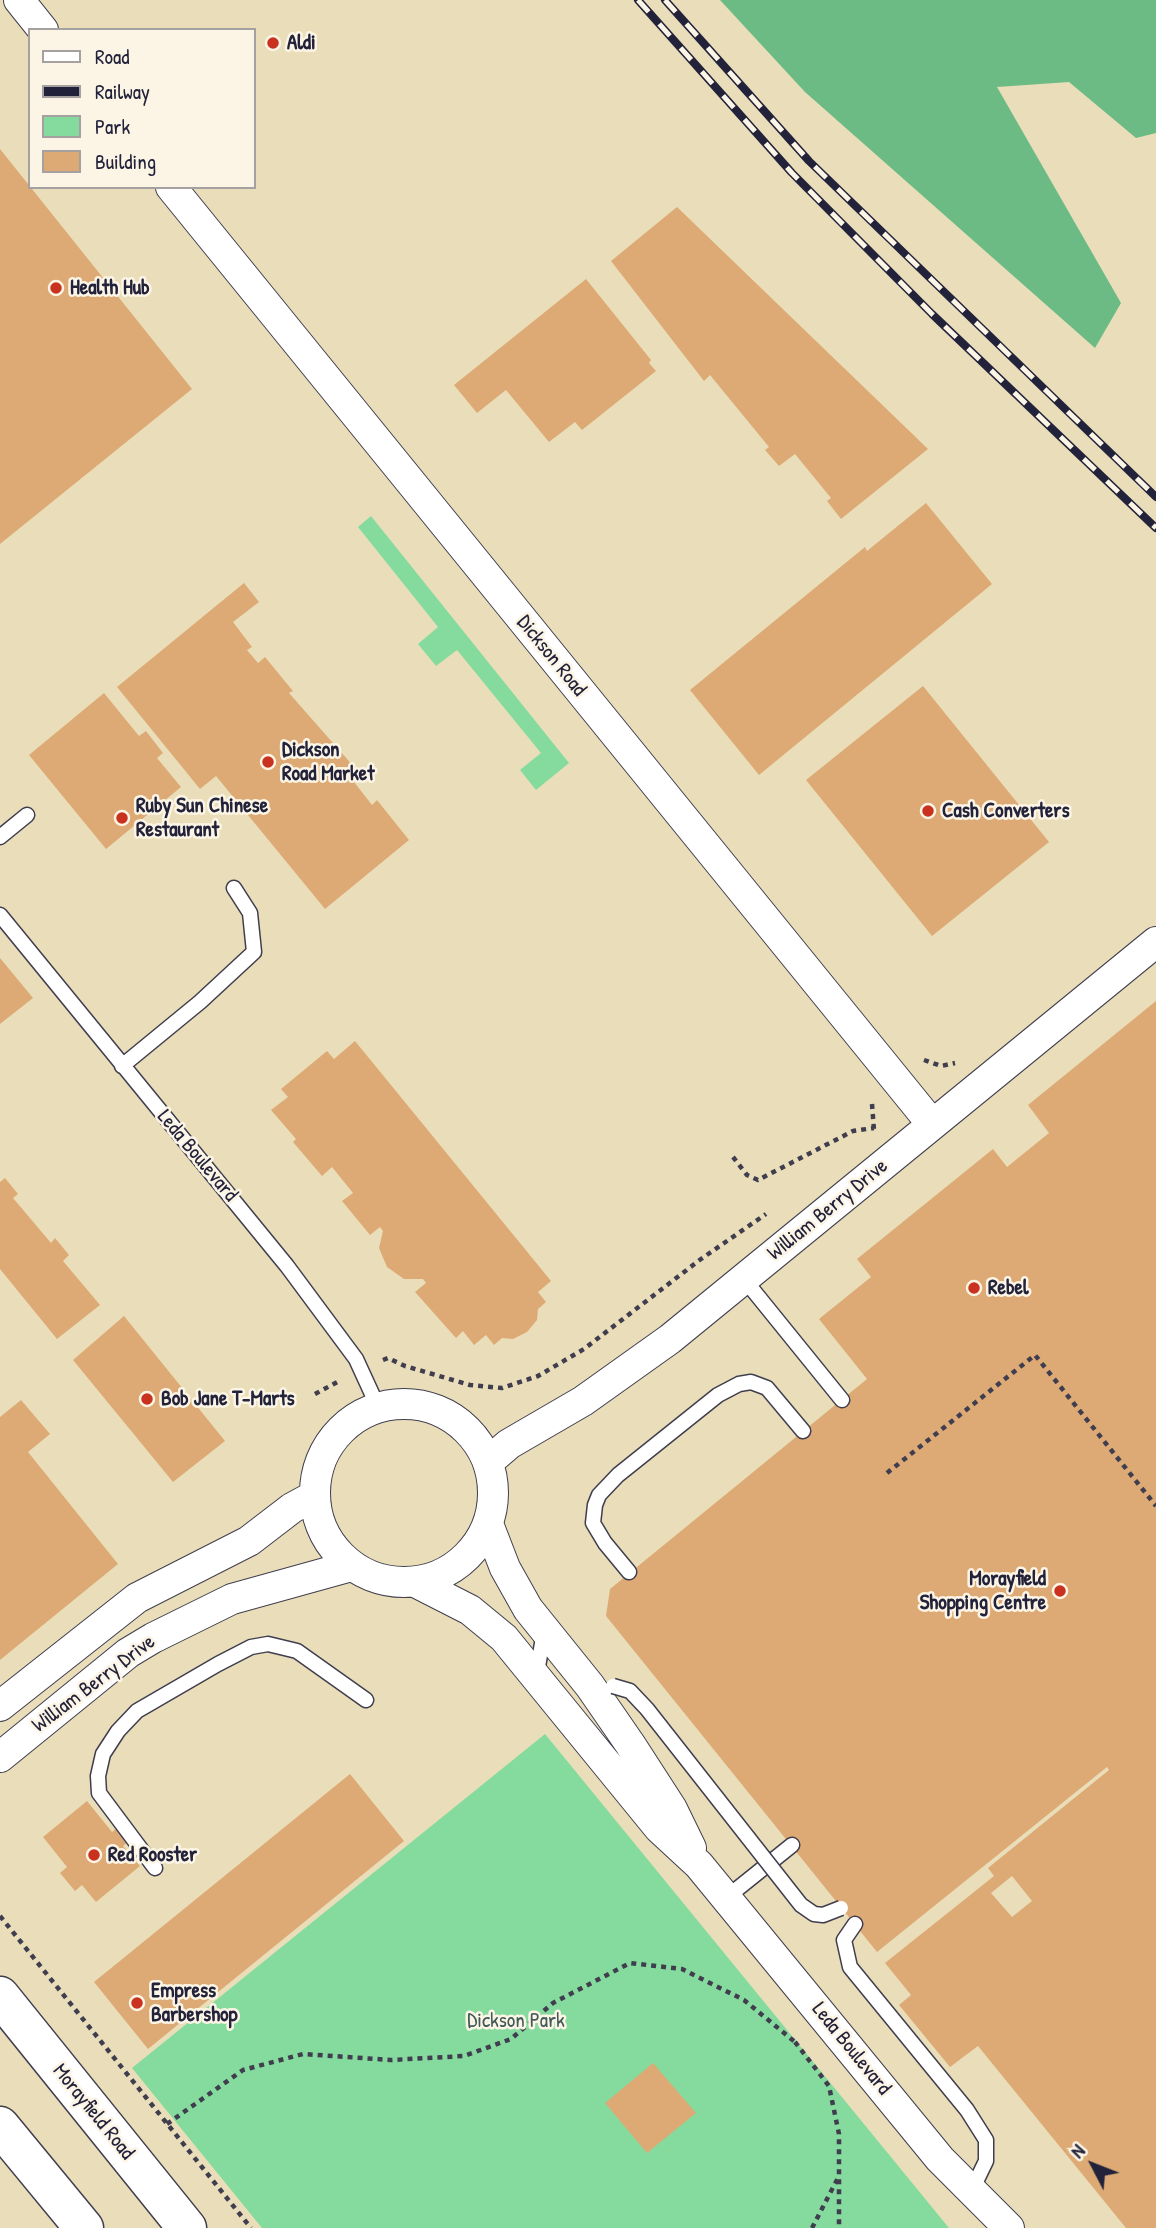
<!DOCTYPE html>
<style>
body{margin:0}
#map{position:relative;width:1156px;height:2228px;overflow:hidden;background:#e9deb9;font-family:"Patrick Hand",sans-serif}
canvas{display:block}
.legend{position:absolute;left:28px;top:28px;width:228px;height:161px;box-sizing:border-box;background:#fcf5e5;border:2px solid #a5a1a1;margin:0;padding:9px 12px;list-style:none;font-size:21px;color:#22223b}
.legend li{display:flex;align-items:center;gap:14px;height:35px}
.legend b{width:35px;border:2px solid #a5a1a1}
.north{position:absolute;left:1058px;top:2130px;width:70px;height:70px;-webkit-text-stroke:5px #fcf5e5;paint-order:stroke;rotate:312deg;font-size:19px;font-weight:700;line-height:28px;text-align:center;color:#22223b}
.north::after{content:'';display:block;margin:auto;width:24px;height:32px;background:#22223b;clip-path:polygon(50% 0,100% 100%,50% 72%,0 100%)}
</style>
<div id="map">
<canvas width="1156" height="2228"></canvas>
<ul class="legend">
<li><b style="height:9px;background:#fff"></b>Road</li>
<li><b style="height:9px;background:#22223b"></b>Railway</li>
<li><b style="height:19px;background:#85db9e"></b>Park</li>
<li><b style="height:19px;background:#ddaa75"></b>Building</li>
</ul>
<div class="north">N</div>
</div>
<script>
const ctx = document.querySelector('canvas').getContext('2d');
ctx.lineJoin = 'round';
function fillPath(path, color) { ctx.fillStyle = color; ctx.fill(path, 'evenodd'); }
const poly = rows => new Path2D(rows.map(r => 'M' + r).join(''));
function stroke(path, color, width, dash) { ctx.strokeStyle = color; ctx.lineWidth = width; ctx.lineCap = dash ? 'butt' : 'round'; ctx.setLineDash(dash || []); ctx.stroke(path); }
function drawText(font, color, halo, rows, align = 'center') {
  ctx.font = font + ' "Patrick Hand",sans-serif'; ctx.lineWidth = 5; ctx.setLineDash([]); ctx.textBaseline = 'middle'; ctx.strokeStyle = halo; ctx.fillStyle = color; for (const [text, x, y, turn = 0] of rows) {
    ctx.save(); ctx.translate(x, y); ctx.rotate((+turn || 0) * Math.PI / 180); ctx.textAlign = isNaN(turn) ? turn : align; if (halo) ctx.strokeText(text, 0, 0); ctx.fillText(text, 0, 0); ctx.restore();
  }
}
const green = poly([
 [371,516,569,763,536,790,520,770,541,753,457,650,436,666,418,644,438,627,358,527],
 [545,1734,949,2228,262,2228,132,2068]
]);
const forest = poly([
 [720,0,1156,0,1156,133,1136,138,1069,82,997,87,1121,303,1095,348,805,92]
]);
const building = poly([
 [0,149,192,389,0,544],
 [677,207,928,449,841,519,827,501,831,498,795,454,779,466,765,450,769,447,710,375,704,381,611,261],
 [586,279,651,360,649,363,656,371,582,430,575,422,549,442,506,390,477,413,454,385],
 [926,503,992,584,759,775,690,690,865,547,867,551],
 [244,583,259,602,233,622,252,647,247,650,258,663,265,657,293,691,289,693,362,776,354,782,372,805,377,800,409,840,325,909,216,776,200,789,117,687],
 [923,686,1049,842,932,936,806,780],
 [104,693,139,736,146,731,163,753,157,758,181,787,106,849,29,755],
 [0,958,33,998,0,1024],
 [1156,1001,1156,2228,1126,2228,978,2046,950,2067,899,2005,911,1995,885,1963,994,1876,988,1868,1109,1770,1107,1767,877,1952,606,1616,610,1589,867,1379,819,1319,871,1277,857,1259,993,1149,1007,1167,1049,1133,1028,1105],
 [1012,1876,1032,1901,1012,1917,991,1893],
 [355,1041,551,1281,538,1292,546,1302,538,1309,537,1320,527,1332,513,1339,502,1338,494,1345,486,1335,474,1345,463,1331,456,1338,415,1292,426,1283,423,1279,404,1279,387,1267,379,1248,383,1231,380,1227,370,1235,342,1201,353,1193,332,1167,322,1176,293,1142,296,1139,271,1110,288,1097,281,1089,327,1051,334,1059],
 [5,1178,18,1194,13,1198,51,1243,55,1238,69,1255,63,1261,100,1305,57,1339,0,1269,0,1182],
 [124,1316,225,1441,173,1482,73,1360],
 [21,1400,50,1434,28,1452,118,1564,0,1660,0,1417],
 [350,1774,404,1841,148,2049,94,1982],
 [87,1801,112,1832,125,1821,137,1835,123,1846,140,1866,96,1902,82,1885,75,1891,60,1873,67,1867,43,1837],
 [653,2063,696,2113,647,2153,605,2103]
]);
const path = poly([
 [924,1060,941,1066,955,1063],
 [872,1104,874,1130],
 [733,1157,747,1175,758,1180,853,1131,874,1128],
 [383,1360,388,1358,405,1366,470,1385,502,1388,538,1376,584,1349,701,1259,766,1214],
 [315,1394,341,1380],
 [887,1473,1035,1355,1156,1506],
 [0,1916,251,2228],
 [795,2042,829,2086,839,2134,839,2228],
 [167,2124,243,2070,303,2054,391,2060,464,2056,511,2039,553,2003,630,1963,682,1969,744,2000,795,2042],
 [812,2228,839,2176]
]);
const service = poly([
 [0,837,27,815],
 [0,915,287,1266,356,1359,378,1407],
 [122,1066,200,1002,254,952,250,913,234,888],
 [744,1279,842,1400],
 [629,1572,605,1543,593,1523,595,1505,599,1495,618,1475,718,1395,739,1384,751,1382,767,1388,803,1431],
 [536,1678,544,1632],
 [155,1868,99,1793,98,1776,103,1754,118,1731,137,1711,218,1664,251,1647,268,1644,297,1651,366,1700],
 [726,1898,792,1845],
 [855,1924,844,1940,850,1967,967,2110,986,2140,986,2161,971,2192]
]);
const minor = poly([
 [19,0,43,30],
 [171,187,932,1124],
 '315 1493a89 89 0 1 1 178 0a89 89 0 1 1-178 0Z',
 [488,1462,509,1444,583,1401,670,1339,1156,942],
 [488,1524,505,1568,528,1609,590,1686,630,1744,672,1809,691,1848],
 [415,1582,470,1610,504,1638,659,1828,699,1865,940,2159,1009,2228],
 [0,1706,137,1598,249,1541,292,1508,314,1496],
 [0,1757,128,1653,153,1638,232,1599,351,1566]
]);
const primary = poly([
 [0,1996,187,2228],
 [0,2126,84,2228]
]);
const rail = poly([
 [638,0,792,173,932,314,1156,528],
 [665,0,809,161,1156,497]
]);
const serviceBridge = poly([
 [613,1686,630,1691,647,1709,801,1905,814,1914,823,1915,841,1908]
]);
const markers = [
 [273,43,7,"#c8321e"],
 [56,288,7,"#c8321e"],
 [268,762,7,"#c8321e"],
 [928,811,7,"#c8321e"],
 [122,818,7,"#c8321e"],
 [974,1288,7,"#c8321e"],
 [147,1399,7,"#c8321e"],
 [1060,1591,7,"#c8321e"],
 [94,1855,7,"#c8321e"],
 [137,2003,7,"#c8321e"]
];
const poiNames = [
 ["Aldi",287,43],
 ["Health Hub",70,288],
 ["Dickson",282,750],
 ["Road Market",282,774],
 ["Ruby Sun Chinese",136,806],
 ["Restaurant",136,830],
 ["Cash Converters",942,811],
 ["Rebel",988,1288],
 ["Bob Jane T-Marts",161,1399],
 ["Morayfield",1046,1579,"right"],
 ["Shopping Centre",1046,1603,"right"],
 ["Red Rooster",108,1855],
 ["Empress",151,1991],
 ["Barbershop",151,2015]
];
const streetNames = [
 ["Dickson Road",551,656,51],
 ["Leda Boulevard",197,1156,50],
 ["William Berry Drive",828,1210,-39],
 ["William Berry Drive",94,1684,-37],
 ["Leda Boulevard",851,2049,51],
 ["Morayfield Road",93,2112,51]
];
const parkNames = [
 ["Dickson Park",516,2021]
];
fillPath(green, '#85db9e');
fillPath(forest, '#6cbb85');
fillPath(building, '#ddaa75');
stroke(service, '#403e4e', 17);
stroke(minor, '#403e4e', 32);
stroke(primary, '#403e4e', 41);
stroke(path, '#403e4e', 4.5, [5, 5]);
stroke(service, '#fff', 14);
stroke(minor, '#fff', 30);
stroke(primary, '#fff', 38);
stroke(rail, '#22223b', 8);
stroke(rail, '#fcf5e5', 5, [16]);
stroke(serviceBridge, '#403e4e', 17, []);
stroke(serviceBridge, '#fff', 14);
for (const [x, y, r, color] of markers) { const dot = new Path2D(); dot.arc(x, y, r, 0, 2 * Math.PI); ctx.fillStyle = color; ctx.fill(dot); stroke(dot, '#fcf5e5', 2.5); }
drawText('bold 21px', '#22223b', '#fcf5e5', poiNames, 'left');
drawText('21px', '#22223b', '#fcf5e5', streetNames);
drawText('21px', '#405a59', '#fcf5e5', parkNames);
</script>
